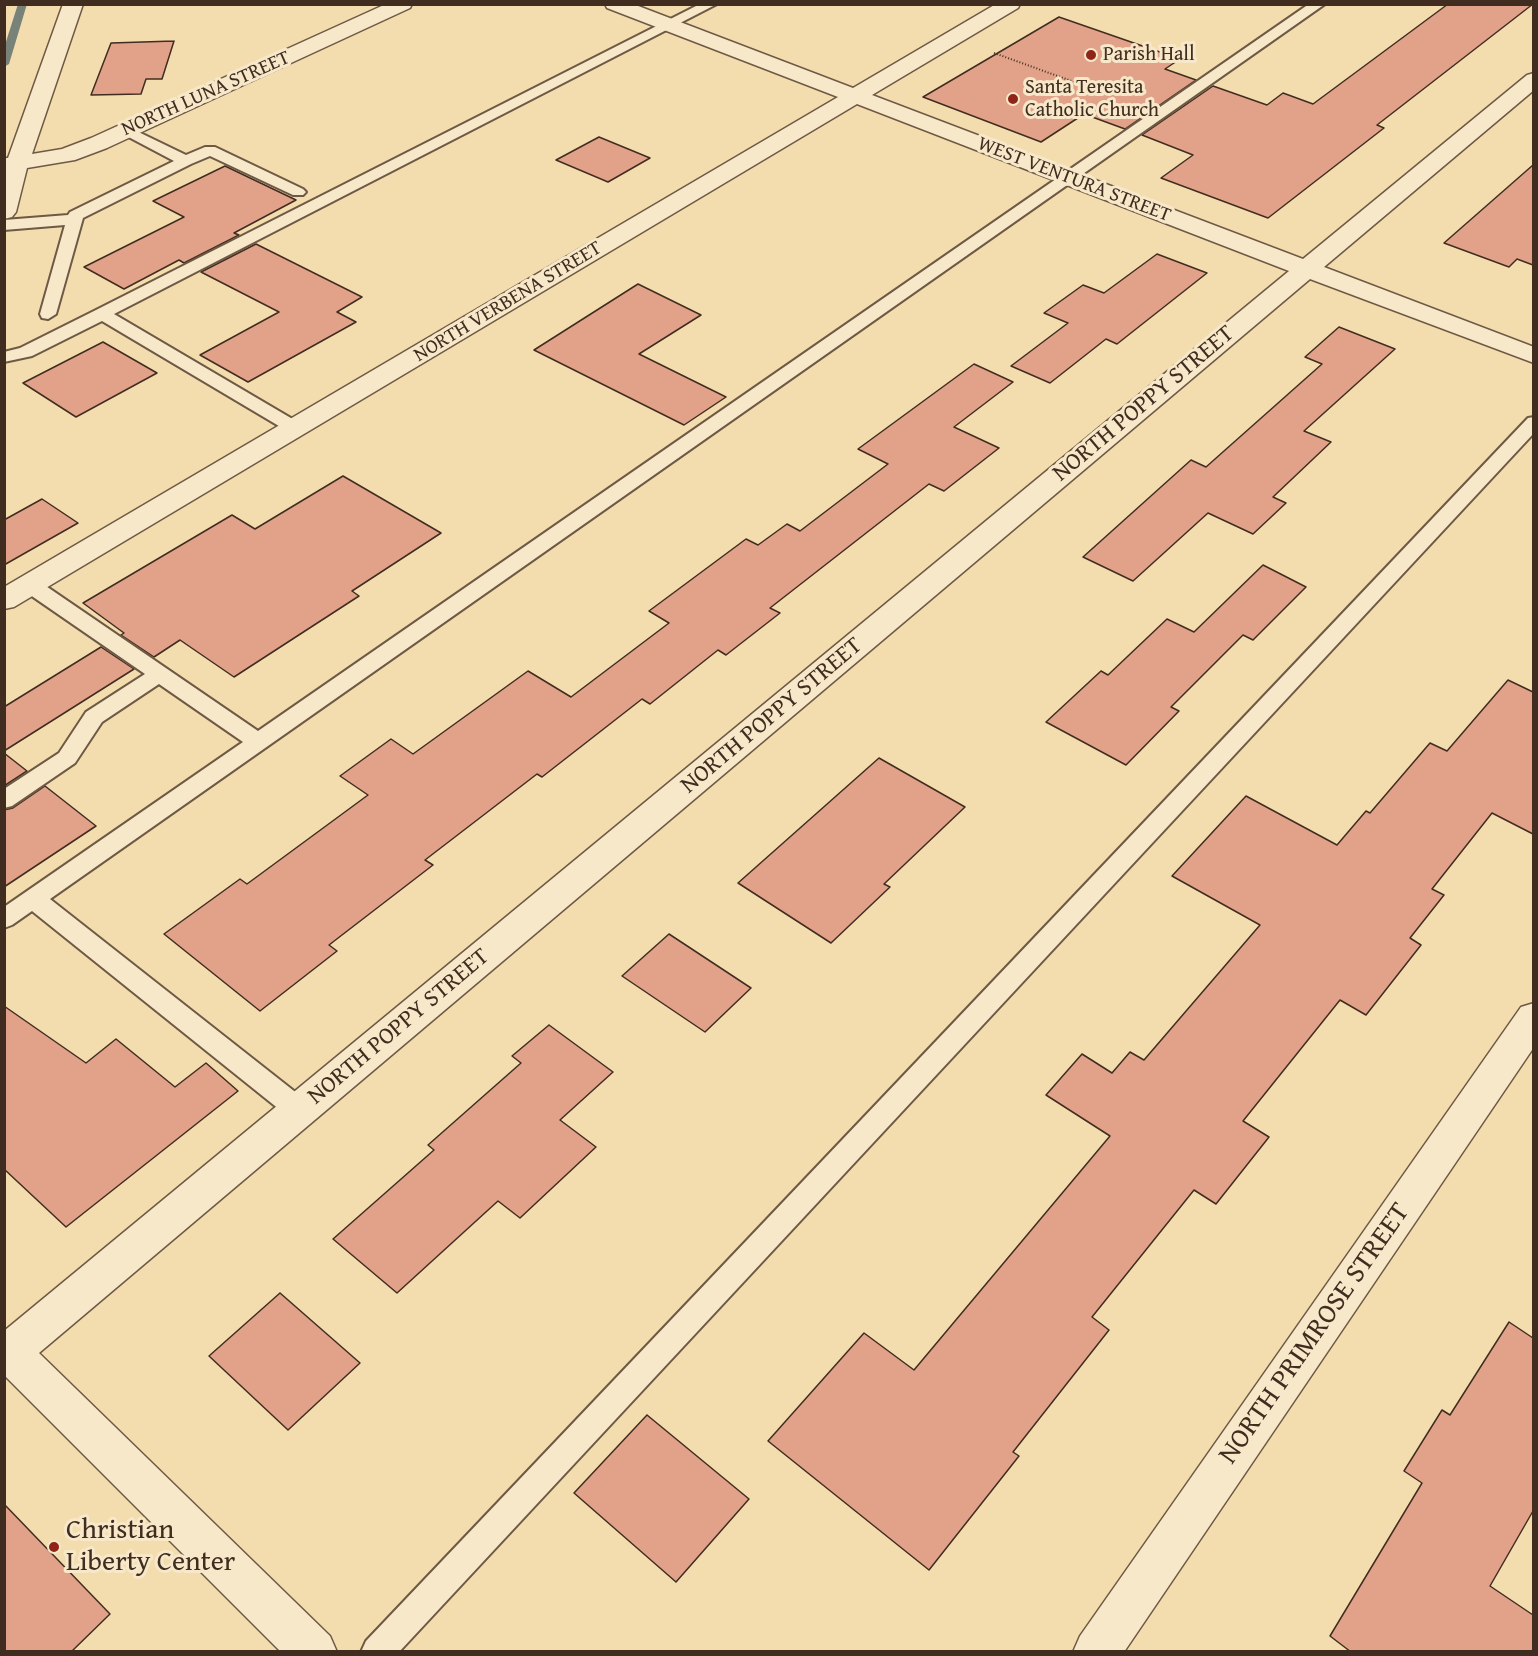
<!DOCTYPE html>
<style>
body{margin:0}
#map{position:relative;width:1538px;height:1656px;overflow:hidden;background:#f3dcae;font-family:"Gentium Book Plus",serif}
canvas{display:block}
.frame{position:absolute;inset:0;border:6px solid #412d20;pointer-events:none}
</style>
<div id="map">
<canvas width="1538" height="1656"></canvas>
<div class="frame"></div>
</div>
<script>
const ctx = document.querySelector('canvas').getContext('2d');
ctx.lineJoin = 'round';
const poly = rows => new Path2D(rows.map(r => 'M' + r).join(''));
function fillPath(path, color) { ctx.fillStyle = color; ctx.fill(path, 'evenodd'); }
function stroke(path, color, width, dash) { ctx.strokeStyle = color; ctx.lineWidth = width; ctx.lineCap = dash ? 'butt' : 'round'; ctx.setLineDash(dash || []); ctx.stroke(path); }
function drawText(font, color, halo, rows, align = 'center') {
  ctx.font = font + ' "Gentium Book Plus",serif'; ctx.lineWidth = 6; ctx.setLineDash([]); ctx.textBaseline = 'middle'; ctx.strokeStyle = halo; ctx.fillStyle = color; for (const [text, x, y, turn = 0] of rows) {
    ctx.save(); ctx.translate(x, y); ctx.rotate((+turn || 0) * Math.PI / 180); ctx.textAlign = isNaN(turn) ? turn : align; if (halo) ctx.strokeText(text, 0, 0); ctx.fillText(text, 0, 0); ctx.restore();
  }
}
const stream = poly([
 [18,4,27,4,9,64,4,67,4,48,18,4]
]);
const building = poly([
 [1448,4,1533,4,1377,125,1384,128,1268,218,1161,178,1193,155,1142,135,1213,86,1267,105,1283,93,1313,104,1448,4],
 [1059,17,1180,59,1165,69,1196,80,1125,129,1084,114,1041,142,923,97,1059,17],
 [174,41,162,79,146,79,141,94,91,95,111,43,174,41],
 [599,137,650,158,608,182,556,160,599,137],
 [1533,165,1533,265,1517,259,1509,267,1444,243,1533,165],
 [225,166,296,200,234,233,239,235,184,263,179,260,124,289,84,267,184,217,153,201,225,166],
 [256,244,362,297,337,312,356,322,248,382,200,355,279,312,201,272,256,244],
 [1157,254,1207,273,1117,344,1106,339,1050,383,1011,366,1068,323,1044,313,1083,285,1104,293,1157,254],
 [638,284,701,315,639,354,726,397,684,425,534,350,638,284],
 [1339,327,1395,349,1304,431,1331,442,1273,497,1286,503,1253,534,1208,513,1133,581,1083,557,1191,460,1206,467,1322,364,1305,357,1339,327],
 [103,342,157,373,76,417,23,383,103,342],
 [974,364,1013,382,954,427,999,448,944,491,929,484,770,608,780,613,726,655,718,650,650,704,642,699,542,777,537,774,425,860,433,865,329,945,337,951,260,1011,164,934,240,879,247,884,368,795,340,776,391,739,413,754,528,671,571,697,669,623,649,611,746,539,758,545,787,524,800,531,888,464,858,449,974,364],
 [343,476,441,533,352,591,359,596,234,677,180,640,154,657,121,635,124,633,83,603,232,515,255,529,343,476],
 [42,499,78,523,4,565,4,520,42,499],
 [1263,565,1306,587,1253,640,1243,635,1171,707,1179,711,1126,765,1046,722,1101,671,1108,675,1167,619,1194,632,1263,565],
 [101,647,134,669,4,751,4,707,101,647],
 [1508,680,1533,692,1533,834,1492,813,1432,889,1444,895,1410,938,1421,945,1366,1015,1340,1000,1243,1121,1269,1137,1216,1204,1194,1190,1092,1317,1109,1330,1013,1452,1019,1456,929,1570,768,1441,864,1333,914,1370,1110,1136,1046,1095,1082,1054,1112,1073,1130,1052,1144,1060,1260,925,1172,876,1246,796,1337,845,1366,811,1370,813,1430,743,1447,751,1508,680],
 [4,753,27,771,4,786,4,753],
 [879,758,965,807,884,884,890,887,831,943,738,883,879,758],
 [45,786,96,826,4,887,4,810,13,808,45,786],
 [669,934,751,988,705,1032,622,976,669,934],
 [4,1006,86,1063,116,1039,175,1087,206,1063,238,1091,66,1227,4,1169,4,1006],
 [549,1025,613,1072,560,1120,596,1147,520,1218,498,1201,397,1293,333,1239,434,1150,428,1145,521,1063,512,1056,549,1025],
 [280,1293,360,1363,288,1430,209,1356,280,1293],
 [1509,1322,1533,1338,1533,1511,1490,1586,1533,1615,1533,1652,1351,1652,1330,1636,1422,1483,1404,1471,1442,1410,1450,1415,1509,1322],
 [647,1415,749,1499,676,1582,574,1493,647,1415],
 [4,1504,110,1614,71,1652,4,1652,4,1504]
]);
const path = poly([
 [994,53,1088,87]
]);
const service = poly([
 [700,4,717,4,114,314,301,424,304,428,301,432,289,432,102,321,32,356,4,362,4,352,20,348,96,310,700,4],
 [1309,4,1325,4,50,899,308,1102,312,1110,308,1118,299,1121,290,1118,32,911,12,925,4,928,4,907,243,742,159,684,102,722,75,763,12,806,4,808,4,789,59,753,86,712,145,674,23,590,20,585,23,580,30,579,37,580,258,731,1309,4],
 [126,126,186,155,205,147,215,147,303,189,306,192,303,195,293,195,210,156,191,164,83,218,56,314,48,319,42,318,40,314,65,225,4,230,4,220,68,215,70,212,174,161,121,133,119,130,121,127,126,126],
 [1534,417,1534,433,399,1652,361,1652,366,1641,1528,418,1534,417]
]);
const minor = poly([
 [63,4,83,4,32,154,62,149,91,138,386,4,412,4,410,8,107,148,75,160,27,168,16,212,12,217,4,219,4,158,8,158,63,4],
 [605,4,633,4,853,88,996,4,1020,4,1018,8,872,95,1303,259,1527,75,1534,73,1534,90,1324,267,1534,347,1534,363,1310,279,39,1353,330,1636,337,1652,281,1652,4,1375,4,1331,1289,271,857,104,14,607,4,609,4,587,838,97,607,8,605,4],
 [1534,1003,1534,1047,1124,1652,1073,1652,1080,1636,1521,1007,1534,1003]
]);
const markers = [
 [1091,55,6,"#8f2418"],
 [1013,99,6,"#8f2418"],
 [54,1547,6,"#8f2418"]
];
const farPoinames = [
 ["Parish Hall",1103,55],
 ["Santa Teresita",1025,88],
 ["Catholic Church",1025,111]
];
const farStreetnames = [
 ["NORTH LUNA STREET",206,94,-24],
 ["WEST VENTURA STREET",1074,180,21],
 ["NORTH VERBENA STREET",508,302,-31]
];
const streetNames = [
 ["NORTH POPPY STREET",1144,404,-40],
 ["NORTH POPPY STREET",772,716,-40],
 ["NORTH POPPY STREET",399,1027,-40]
];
const nearStreetnames = [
 ["NORTH PRIMROSE STREET",1315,1334,-55]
];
const nearPoinames = [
 ["Christian",66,1531],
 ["Liberty Center",66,1563]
];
fillPath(stream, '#788278');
fillPath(building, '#e2a289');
stroke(building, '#412d20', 1.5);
stroke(service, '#6e5944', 4);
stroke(minor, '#6e5944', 3);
stroke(path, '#412d20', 2, [1, 2]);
fillPath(service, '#f7e8ca');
fillPath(minor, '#f7e8ca');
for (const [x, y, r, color] of markers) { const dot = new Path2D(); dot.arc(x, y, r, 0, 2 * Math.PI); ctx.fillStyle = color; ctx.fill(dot); stroke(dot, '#f7e8ca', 2); }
drawText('20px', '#412d20', '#f7e8ca', farPoinames, 'left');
drawText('20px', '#412d20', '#f7e8ca', farStreetnames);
drawText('24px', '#412d20', '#f7e8ca', streetNames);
drawText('28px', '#412d20', '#f7e8ca', nearStreetnames);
drawText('28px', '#412d20', '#f7e8ca', nearPoinames, 'left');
</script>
